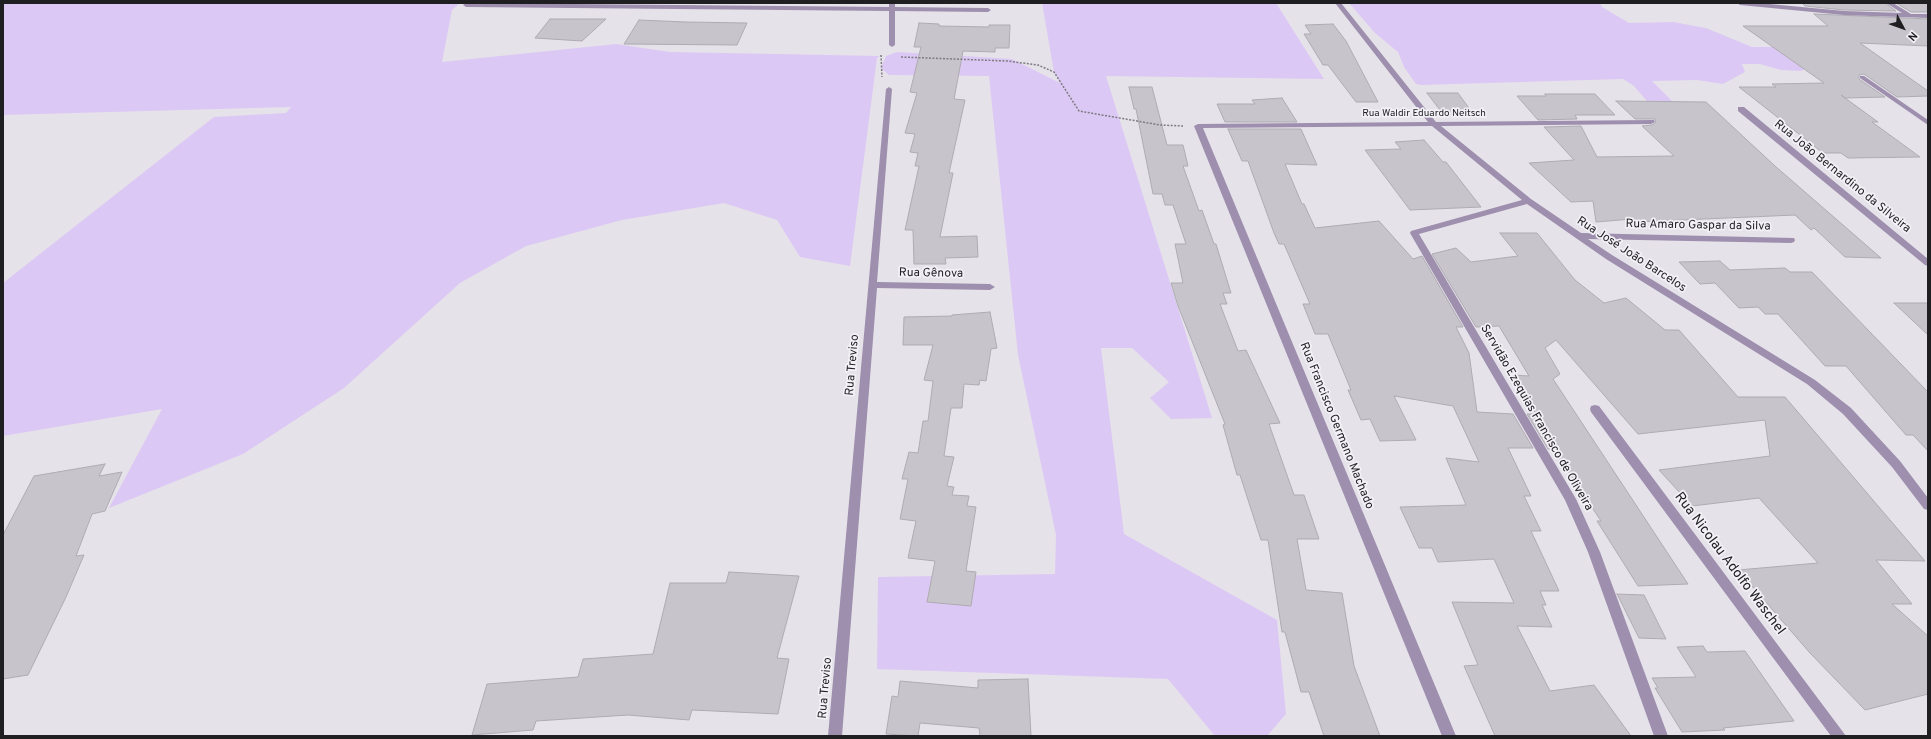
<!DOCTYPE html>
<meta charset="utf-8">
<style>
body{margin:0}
#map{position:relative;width:1931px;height:739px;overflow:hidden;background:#e6e2ea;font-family:Overpass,sans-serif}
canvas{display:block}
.frame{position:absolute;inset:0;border:4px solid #1f1e21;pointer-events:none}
.north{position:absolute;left:1883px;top:8px;width:40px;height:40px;-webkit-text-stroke:3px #f3f0f7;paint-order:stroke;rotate:131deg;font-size:11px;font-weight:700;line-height:16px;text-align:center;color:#1f1e21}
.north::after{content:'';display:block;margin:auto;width:14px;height:18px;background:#1f1e21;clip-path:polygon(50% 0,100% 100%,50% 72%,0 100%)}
</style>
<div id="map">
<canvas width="1931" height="739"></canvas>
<div class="frame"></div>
<div class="north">N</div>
</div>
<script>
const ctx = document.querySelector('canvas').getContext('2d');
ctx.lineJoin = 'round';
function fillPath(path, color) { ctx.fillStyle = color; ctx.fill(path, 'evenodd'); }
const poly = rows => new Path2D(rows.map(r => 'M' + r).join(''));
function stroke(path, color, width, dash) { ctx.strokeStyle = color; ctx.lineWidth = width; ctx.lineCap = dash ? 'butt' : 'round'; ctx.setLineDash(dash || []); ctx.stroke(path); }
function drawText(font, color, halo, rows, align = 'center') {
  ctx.font = font + ' Overpass,sans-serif'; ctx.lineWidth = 3.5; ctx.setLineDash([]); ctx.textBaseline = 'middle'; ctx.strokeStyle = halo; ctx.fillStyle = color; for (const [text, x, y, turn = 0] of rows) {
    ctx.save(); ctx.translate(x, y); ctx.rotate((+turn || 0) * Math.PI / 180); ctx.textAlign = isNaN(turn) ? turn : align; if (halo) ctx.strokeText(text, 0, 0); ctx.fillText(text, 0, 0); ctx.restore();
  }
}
const green = poly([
 [3,3,460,3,452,10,442,62,616,44,670,52,880,56,877,58,850,266,800,257,777,220,724,203,622,220,526,246,460,283,344,388,243,454,109,508,162,409,3,436,3,283,214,117,286,113,291,107,3,115],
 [1042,3,1276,3,1324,79,1106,76,1212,418,1171,419,1150,398,1169,382,1132,348,1101,348,1124,534,1277,620,1286,714,1267,736,1215,736,1168,679,877,669,878,577,1055,574,1056,535,1018,355,989,76,889,75,881,68,886,56,897,52,1012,59,1060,83,1054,72],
 [1349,3,1600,3,1602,7,1629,23,1673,22,1706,28,1752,47,1777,47,1808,67,1801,71,1781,70,1760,64,1742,64,1745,72,1723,84,1697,80,1652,81,1690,119,1652,107,1634,86,1623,79,1421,85,1416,84,1404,67,1398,52,1375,33]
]);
const building = poly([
 [1802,3,1885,3,1896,11,1844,10,1805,6,1802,3],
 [1896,3,1928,3,1928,12,1911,12,1896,3],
 [1814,14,1928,19,1928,46,1860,43,1928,91,1928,96,1897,97,1864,74,1859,75,1859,79,1885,97,1845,98,1841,95,1878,122,1872,122,1920,157,1848,158,1841,153,1823,153,1739,87,1776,87,1772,84,1824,83,1743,26,1828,26,1814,14],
 [550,19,606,19,582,41,535,38,550,19],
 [639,20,686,22,747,23,737,45,624,44,639,20],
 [919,23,939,24,939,26,989,27,989,25,1010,25,1009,48,995,48,995,52,963,51,954,99,965,100,949,173,953,173,940,237,977,236,978,257,945,258,946,264,914,264,913,230,905,230,919,166,915,166,918,153,910,152,915,134,905,133,917,93,910,92,921,47,914,47,919,23],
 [1333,24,1346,41,1378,102,1356,102,1328,65,1323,65,1304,34,1311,34,1305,25,1333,24],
 [1129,87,1152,87,1167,145,1183,145,1188,166,1183,166,1199,211,1202,210,1214,244,1216,244,1231,293,1223,293,1227,304,1220,304,1238,351,1246,350,1280,423,1269,424,1294,495,1304,495,1319,539,1297,539,1306,590,1342,593,1354,666,1380,736,1324,736,1309,692,1301,692,1285,632,1282,632,1268,540,1261,540,1240,475,1237,475,1223,425,1225,424,1178,306,1171,283,1183,283,1175,244,1186,244,1173,205,1165,205,1162,194,1153,194,1136,109,1134,109,1129,87],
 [1427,93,1458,93,1474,115,1443,114,1427,93],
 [1545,94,1595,94,1615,115,1575,115,1577,119,1538,120,1517,96,1546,96,1545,94],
 [1282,98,1297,122,1225,122,1217,104,1255,104,1252,100,1282,98],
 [1616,101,1706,102,1775,166,1881,258,1845,257,1814,228,1811,230,1795,215,1636,222,1632,219,1596,222,1593,201,1571,202,1529,163,1574,160,1544,127,1581,126,1597,157,1674,156,1642,126,1652,125,1656,122,1655,119,1635,119,1616,101],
 [1228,129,1301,129,1317,165,1285,164,1302,204,1304,204,1315,228,1379,221,1413,259,1422,256,1463,327,1456,327,1469,353,1477,412,1513,414,1533,448,1508,448,1531,496,1524,496,1541,531,1531,531,1559,591,1540,591,1546,605,1542,605,1552,627,1517,626,1550,691,1594,685,1631,736,1495,736,1464,666,1478,665,1452,602,1514,603,1494,559,1438,562,1432,548,1419,548,1400,507,1466,505,1446,458,1479,462,1453,406,1394,396,1416,440,1380,441,1370,419,1361,420,1348,390,1351,390,1328,334,1315,334,1303,304,1310,304,1284,244,1279,244,1274,233,1248,161,1242,161,1228,129],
 [1424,140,1443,162,1446,162,1481,207,1410,210,1365,150,1401,149,1395,142,1424,140],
 [1500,233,1537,233,1575,280,1604,303,1626,298,1665,330,1679,330,1738,397,1785,397,1925,561,1876,560,1912,604,1892,604,1928,636,1928,694,1865,710,1810,653,1738,570,1818,563,1759,498,1692,506,1659,470,1770,456,1765,420,1638,434,1556,340,1545,348,1560,374,1553,379,1688,584,1638,586,1597,521,1601,521,1562,462,1552,449,1548,449,1527,414,1536,414,1513,375,1529,376,1499,326,1476,327,1432,254,1456,248,1471,262,1518,256,1500,233],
 [1720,261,1730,270,1785,268,1790,272,1812,272,1928,392,1928,451,1913,435,1906,435,1846,366,1825,366,1778,314,1765,314,1758,307,1739,308,1715,283,1700,284,1679,262,1720,261],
 [1894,303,1928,303,1928,335,1894,303],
 [990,312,997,348,991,349,986,381,980,380,979,385,964,384,962,408,951,408,944,456,954,457,947,486,954,487,952,495,969,496,967,506,976,507,966,571,976,572,971,606,927,602,935,561,908,558,916,521,900,519,908,479,902,479,909,452,918,453,923,421,928,421,933,381,924,380,933,345,903,345,904,317,952,316,952,315,990,312],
 [105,464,99,476,122,472,105,511,92,514,76,556,84,555,66,597,28,675,3,679,3,535,34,476,105,464],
 [729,572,799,576,777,658,789,659,778,714,692,710,689,720,628,715,536,721,533,730,472,735,487,684,578,677,583,659,653,654,670,583,726,583,729,572],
 [1617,594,1644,595,1666,639,1639,638,1617,594],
 [1703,646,1707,652,1745,651,1794,721,1723,728,1725,730,1682,732,1655,688,1658,688,1652,678,1696,677,1677,647,1703,646],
 [1028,679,1031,736,980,736,979,728,920,723,918,736,886,734,892,696,898,697,900,681,978,688,978,680,1028,679]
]);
const path = poly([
 [881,55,882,77],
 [901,57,1007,61,1038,65,1054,72,1079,111,1160,125,1183,126]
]);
const street = poly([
 [889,3,895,3,895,7,988,8,991,10,988,12,895,11,895,45,892,47,889,45,889,11,466,7,463,5,466,3,889,7,889,3],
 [1335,3,1341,3,1436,122,1654,120,1655,122,1651,124,1441,126,1531,199,1581,233,1794,238,1795,240,1794,242,1791,243,1588,239,1612,255,1815,380,1851,408,1900,461,1928,498,1928,510,1924,509,1892,467,1843,414,1807,384,1606,259,1527,204,1419,234,1576,499,1600,552,1668,736,1654,736,1588,552,1565,500,1410,233,1411,231,1522,200,1432,126,1203,128,1456,736,1442,736,1194,126,1198,124,1428,122,1335,3],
 [1737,3,1759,3,1844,11,1902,13,1886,3,1893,3,1911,14,1928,14,1928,18,1844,15,1740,5,1737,3],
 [1860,76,1864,76,1928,120,1928,125,1860,78,1860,76],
 [889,87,892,89,877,282,990,284,995,287,990,290,877,288,842,736,828,736,886,89,889,87],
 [1738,107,1744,107,1928,259,1928,266,1925,265,1738,111,1738,107],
 [1595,405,1599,406,1846,736,1831,736,1591,412,1590,409,1591,406,1595,405]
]);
const farStreetnames = [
 ["Rua Waldir Eduardo Neitsch",1424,114]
];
const streetNames = [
 ["Rua João Bernardino da Silveira",1842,177,39],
 ["Rua Amaro Gaspar da Silva",1698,226,1],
 ["Rua José João Barcelos",1631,255,33],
 ["Rua Gênova",931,274,1],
 ["Rua Treviso",853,365,-85],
 ["Servidão Ezequias Francisco de Oliveira",1536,418,60],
 ["Rua Francisco Germano Machado",1336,426,68],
 ["Rua Treviso",826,688,-85]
];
const nearStreetnames = [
 ["Rua Nicolau Adolfo Waschel",1729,564,53]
];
fillPath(green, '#dcc8f4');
fillPath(building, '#c7c4cb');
stroke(building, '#aeabb2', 1);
stroke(path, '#7d7b80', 1.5, [2, 1.5]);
fillPath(street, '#9d8fad');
drawText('10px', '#1f1e21', '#f3f0f7', farStreetnames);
drawText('12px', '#1f1e21', '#f3f0f7', streetNames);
drawText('14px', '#1f1e21', '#f3f0f7', nearStreetnames);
</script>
